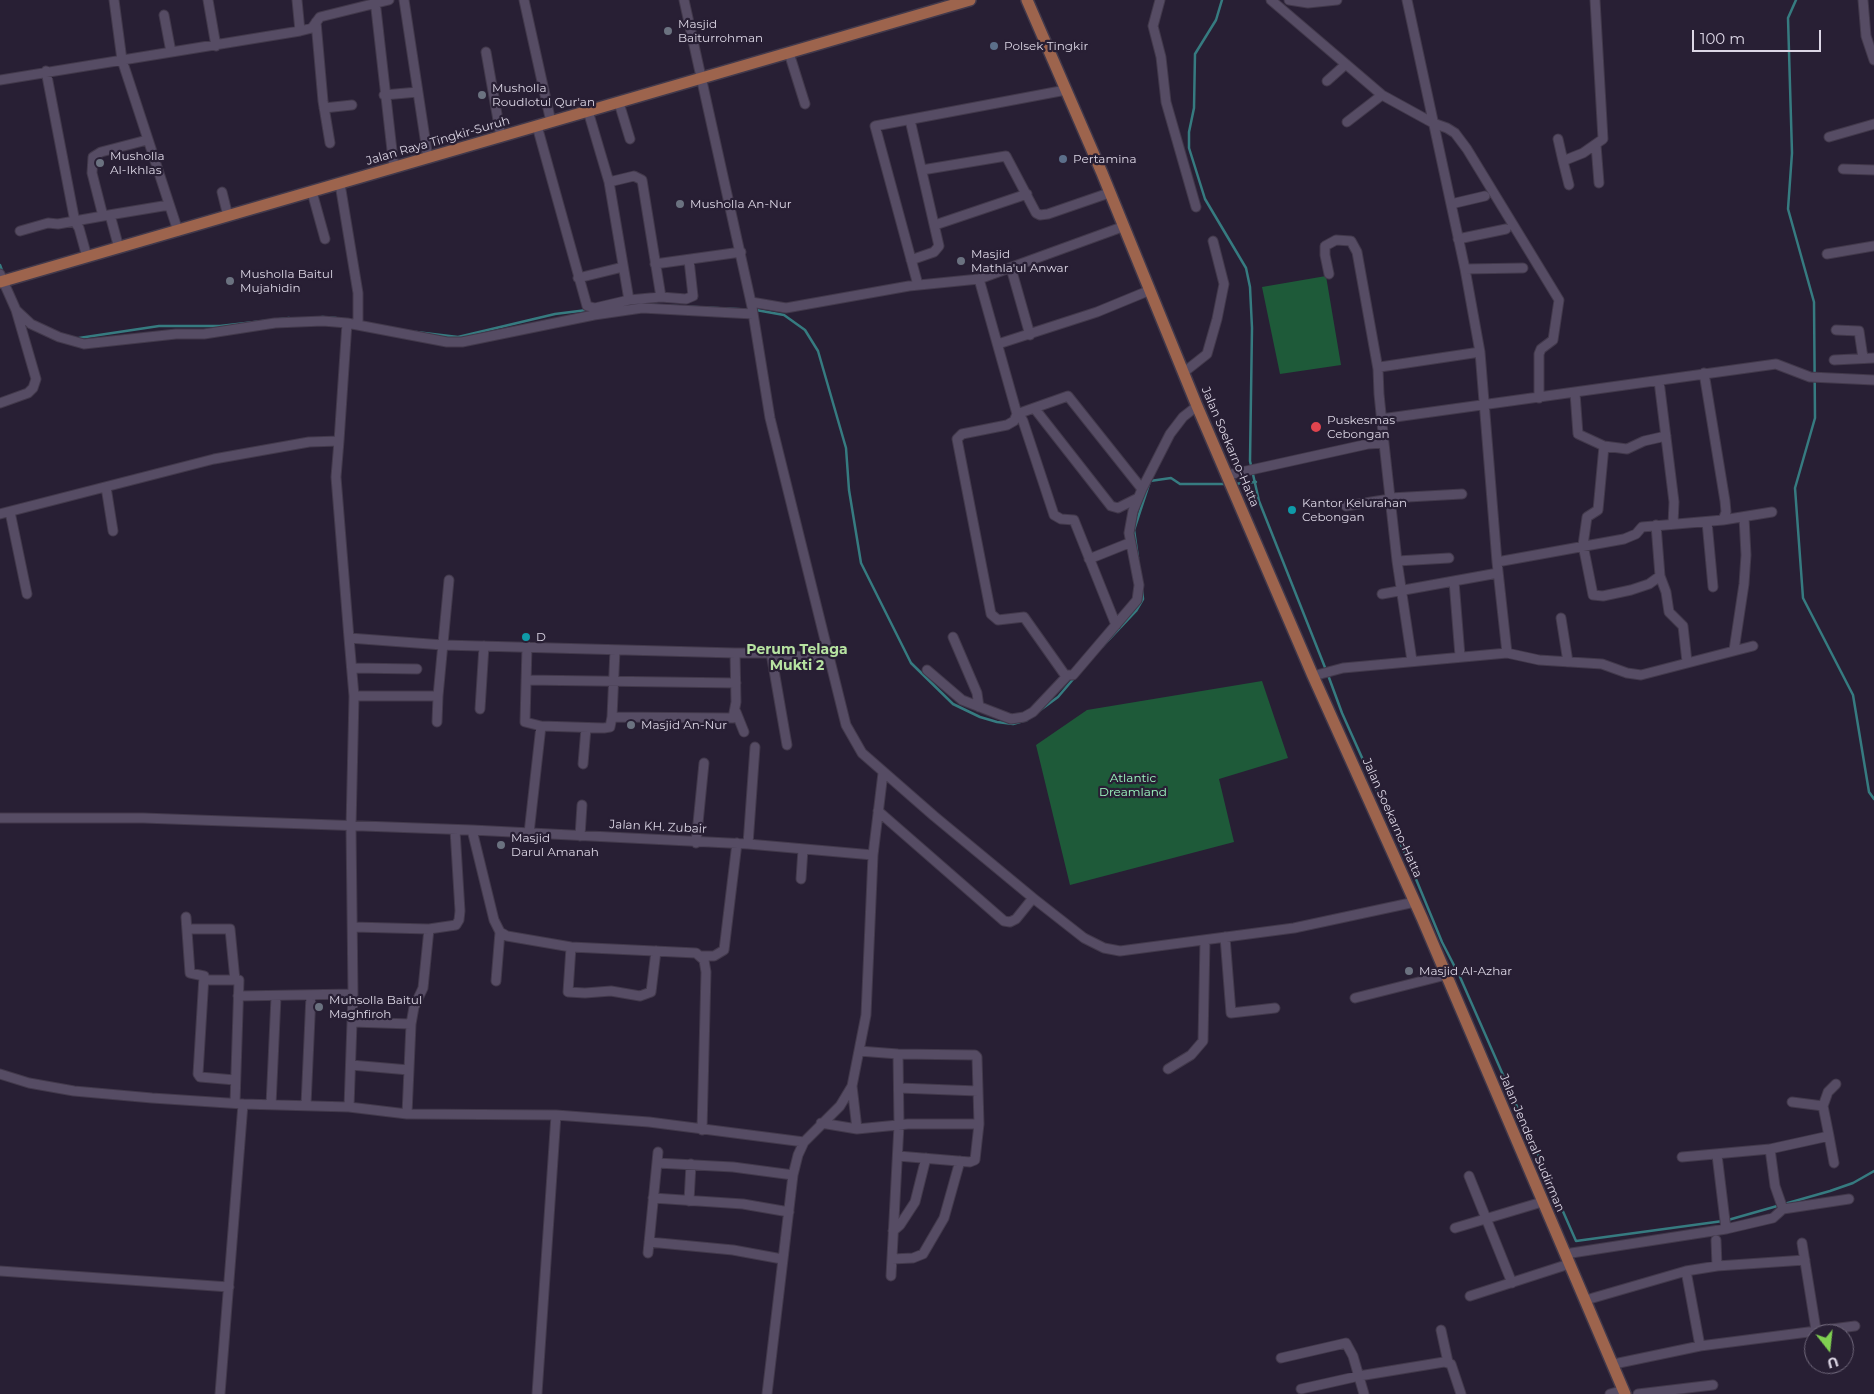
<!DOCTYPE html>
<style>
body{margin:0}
#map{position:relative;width:1874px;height:1394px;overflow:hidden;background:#281f34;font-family:Montserrat,sans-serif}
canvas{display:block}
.north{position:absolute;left:1804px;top:1324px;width:50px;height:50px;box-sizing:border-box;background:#281f34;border:1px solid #70687b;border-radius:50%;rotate:164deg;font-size:14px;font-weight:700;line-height:20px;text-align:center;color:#dcd6e5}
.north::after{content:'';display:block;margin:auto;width:18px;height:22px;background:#80d051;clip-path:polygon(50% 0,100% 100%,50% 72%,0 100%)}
.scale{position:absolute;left:1692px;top:30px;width:129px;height:22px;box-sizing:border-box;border:2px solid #dcd6e5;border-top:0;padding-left:6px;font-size:15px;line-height:18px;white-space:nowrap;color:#dcd6e5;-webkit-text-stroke:4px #281f34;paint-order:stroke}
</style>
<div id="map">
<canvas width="1874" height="1394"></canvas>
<div class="north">U</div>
<div class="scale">100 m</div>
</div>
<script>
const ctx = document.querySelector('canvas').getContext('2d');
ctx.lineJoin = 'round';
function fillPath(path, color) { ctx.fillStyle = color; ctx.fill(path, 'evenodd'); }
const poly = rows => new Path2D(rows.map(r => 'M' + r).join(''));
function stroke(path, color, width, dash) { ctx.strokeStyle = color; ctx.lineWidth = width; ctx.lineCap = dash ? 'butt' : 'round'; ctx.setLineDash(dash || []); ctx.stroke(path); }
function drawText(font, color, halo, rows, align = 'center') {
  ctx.font = font + ' Montserrat,sans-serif'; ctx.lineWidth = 4.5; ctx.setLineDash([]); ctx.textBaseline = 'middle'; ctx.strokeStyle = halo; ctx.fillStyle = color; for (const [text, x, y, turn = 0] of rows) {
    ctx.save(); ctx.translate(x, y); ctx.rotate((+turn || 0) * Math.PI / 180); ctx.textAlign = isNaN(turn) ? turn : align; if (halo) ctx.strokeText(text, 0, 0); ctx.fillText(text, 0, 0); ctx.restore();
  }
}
const green = poly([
 [1326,276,1341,365,1280,374,1262,287],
 [1262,681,1288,758,1219,779,1234,842,1070,885,1036,745,1087,710]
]);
const stream = poly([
 [1222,0,1216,20,1195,54,1194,108,1189,132,1189,148,1205,199,1246,268,1250,287,1252,328,1250,461,1259,501,1326,670],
 [1796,0,1788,18,1792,153,1788,209,1814,302,1815,418,1795,488,1803,598,1853,695,1869,792,1874,799],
 [0,265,3,273],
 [634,304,756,310,784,315,805,330,818,351,846,448,849,490,861,563,911,663,953,704,980,717,997,722,1013,724,1027,720],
 [322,317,336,318],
 [416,332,458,337,555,314,587,310],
 [79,338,159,326,220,326,289,318],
 [1234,484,1256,482],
 [1138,558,1134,530,1150,481,1171,478,1180,484,1228,484],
 [1102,647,1136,611,1143,599,1142,590],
 [1328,675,1342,713,1411,867,1442,942,1460,977,1576,1241,1723,1221],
 [1039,711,1058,697,1075,677],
 [1728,1220,1830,1191,1853,1183,1874,1171]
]);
const minor = poly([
 [114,0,122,60,178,231],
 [208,0,216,46],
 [297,0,300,31],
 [375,0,394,168],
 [404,0,428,158],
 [524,0,551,122],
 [684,0,752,307,770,418,846,725,862,753,934,816,1033,898,1084,938,1104,948,1120,951,1294,928,1415,902],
 [1160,0,1153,26,1161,57,1166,102,1196,207],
 [1271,0,1382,95,1433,123,1447,128,1455,133,1467,149,1559,300,1553,340,1541,349,1539,354,1539,398],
 [1289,0,1308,3,1337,0],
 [1863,0,1866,36,1874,60],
 [164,15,171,52],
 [316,22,323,101,330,143],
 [486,52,501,137],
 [789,53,805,104],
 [46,71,75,222,79,228,87,257],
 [0,80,300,31,312,28,320,17,389,0],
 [1327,81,1346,64],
 [384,95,418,92],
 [619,103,630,139],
 [324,108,352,105],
 [910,120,939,246,934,252,911,260],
 [1347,122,1382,95],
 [537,126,587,306,595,308,629,300,661,297,642,180,634,176,609,182,588,111],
 [1829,137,1874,124],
 [1558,139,1563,161],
 [147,140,101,152,93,157,92,173,103,216,169,205],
 [1596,145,1599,183],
 [1843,169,1874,170],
 [922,170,1006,156,1036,213,1040,215,1048,214,1109,193],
 [609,182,629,300],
 [340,184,358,293,358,325],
 [1569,185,1563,161,1583,153,1603,139,1595,0],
 [222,192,228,216],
 [312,192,325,239],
 [1451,204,1485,196],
 [110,215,119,248],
 [935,225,1027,194],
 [20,231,48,223,58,224,103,216],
 [1458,239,1506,229],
 [1827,254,1874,246],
 [655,264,741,252],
 [1011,268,1030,335],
 [1465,269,1523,268],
 [0,274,16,310,36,379,33,388,28,393,0,403],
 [1329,274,1325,255,1325,246,1336,240,1351,241,1357,252,1378,369],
 [578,278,623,267],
 [979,279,1017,414,1014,421,1007,425,962,434,957,439,991,614,998,620,1024,617,1065,675,1073,675,1137,600,1139,585,1129,533,1133,511,1142,489,1170,434,1183,417,1197,406],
 [918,285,875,126,1066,90],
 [661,297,686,299,693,296,689,260],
 [751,302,786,308,909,286,979,279,1122,227],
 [16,310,31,324,59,337,84,344,176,334,204,334,275,323,323,321,347,323,447,342,462,342,594,315,642,308,753,314],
 [1836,330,1859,331,1863,358],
 [998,344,1097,312,1148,291],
 [1834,360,1874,358],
 [1183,373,1207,354,1217,319,1224,284,1213,241],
 [1659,381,1674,502,1673,524],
 [1575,393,1578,434,1604,446,1598,510,1587,517,1583,545,1593,595,1603,596,1631,590,1649,584,1660,576],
 [1035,409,1111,506,1118,508,1138,498],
 [1017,414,1068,396,1142,489],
 [1019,414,1023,421,1054,515,1061,519,1074,520,1116,625],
 [1381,419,1776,364,1810,377,1874,380],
 [339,441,347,323],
 [1384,443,1397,561,1449,558],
 [1604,446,1627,449,1644,441,1666,436],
 [1228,475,1368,444,1384,443,1379,394,1378,369,1380,367,1480,352],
 [106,487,113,531],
 [1390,498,1462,494],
 [1346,506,1390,499],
 [10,512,27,594],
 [0,514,214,459,309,442,339,441,336,477,349,638],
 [1723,520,1772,512],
 [1707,522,1713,587],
 [1656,525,1660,576,1666,592,1669,612,1683,626,1687,662],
 [1089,559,1129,543],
 [1397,561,1412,661],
 [1497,562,1624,539,1636,534,1642,527,1723,520,1726,512,1725,501,1704,373],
 [1454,581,1460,656],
 [1382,594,1498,573],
 [1561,618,1568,662],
 [953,637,977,693,979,707],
 [527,646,525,722,541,726,604,728,610,727,612,717],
 [615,650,612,717,733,718,736,702,735,653,771,653,830,660],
 [1734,650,1744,584,1746,555,1744,517],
 [771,653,787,745],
 [1507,653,1539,660,1602,664,1627,673,1641,675,1753,646],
 [353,668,417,669],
 [927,670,962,700,1011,719,1024,717,1033,712,1067,676],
 [1313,676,1343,668,1507,653,1497,562,1480,352,1465,269,1407,0],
 [526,680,736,683],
 [354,696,438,696,449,580],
 [480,709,484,646],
 [736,712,744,732],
 [437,722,438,696],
 [583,764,586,728],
 [878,811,1004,921,1010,922,1016,919,1033,898],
 [0,818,143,818,472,830,748,844,873,855],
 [472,830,494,920,500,932,507,936,571,947,696,953,704,960,706,972,702,1130],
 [529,833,541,726],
 [580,836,582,805],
 [696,843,704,763],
 [748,844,755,747],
 [801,879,803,849],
 [186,917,190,973,204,976,198,1074,200,1077,235,1080],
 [353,927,429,929,456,925,459,920,460,911,455,830],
 [188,929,230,929,235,980],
 [1225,937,1231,1013,1275,1008],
 [571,947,568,992,585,993,611,991,640,996,651,992,656,951],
 [701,956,714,956,724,950,737,843],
 [204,980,239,980,235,1103],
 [496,981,500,932],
 [238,996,353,994],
 [1355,998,1446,975],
 [352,1022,411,1024],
 [859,1051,898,1054,975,1055,977,1057,979,1124,975,1160,970,1162,898,1156],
 [351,1065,409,1070],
 [1168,1069,1191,1055,1203,1041,1205,940],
 [0,1074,29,1083,74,1091,152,1098,243,1104,349,1107,407,1114,556,1115,649,1122,804,1142],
 [852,1086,857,1129],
 [899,1088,978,1091],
 [1792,1102,1823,1106],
 [271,1105,276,997],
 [306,1105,311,995],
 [349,1107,353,994,351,827,354,696,349,638,443,645,735,653],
 [407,1114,411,1024,414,1007,423,988,429,929],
 [821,1123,857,1129,908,1124,979,1124],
 [1829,1136,1834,1163],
 [1770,1149,1829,1136,1823,1106,1828,1092,1836,1084],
 [1717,1155,1726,1229],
 [657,1163,733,1167,793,1175],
 [1469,1176,1512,1283],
 [653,1198,743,1204,789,1212],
 [689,1201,691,1164],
 [1783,1209,1849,1199],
 [1455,1228,1542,1202],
 [893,1231,900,1225,915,1202,926,1158],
 [1716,1240,1717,1266],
 [649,1242,733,1250,782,1259],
 [1802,1243,1816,1330],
 [648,1253,658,1152],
 [1565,1254,1726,1229,1773,1218,1783,1209,1775,1186,1770,1149,1682,1157],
 [892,1259,913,1258,923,1254,944,1218,960,1161],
 [0,1271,229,1287],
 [1686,1271,1700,1346],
 [891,1276,899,1125,898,1054],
 [1470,1296,1569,1264],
 [1586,1300,1686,1271,1717,1266,1805,1260],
 [1441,1330,1448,1362],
 [1281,1358,1346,1343,1353,1356,1364,1394],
 [1614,1364,1700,1346,1855,1326],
 [1301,1389,1359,1376,1444,1362,1451,1364,1461,1394],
 [220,1394,243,1104],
 [537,1394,556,1115],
 [767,1394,793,1175,798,1155,804,1142,840,1106,852,1086,866,1015,873,855,883,773],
 [1610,1394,1624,1390],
 [1638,1394,1713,1385]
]);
const major = poly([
 [1027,0,1102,173,1197,406,1313,676,1422,918,1625,1394],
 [0,282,970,0]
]);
const markers = [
 [668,31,5,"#6b7280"],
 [994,46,5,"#5c6f8a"],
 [482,95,5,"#6b7280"],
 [1063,159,5,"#5c6f8a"],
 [100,163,5,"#6b7280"],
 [680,204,5,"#6b7280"],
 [961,261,5,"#6b7280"],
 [230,281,5,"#6b7280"],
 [1316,427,6,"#e0444e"],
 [1292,510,5,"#0f9aa8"],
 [526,637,5,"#0f9aa8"],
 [631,725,5,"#6b7280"],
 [501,845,5,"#6b7280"],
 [1409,971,5,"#6b7280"],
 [319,1007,5,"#6b7280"]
];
const poiNames = [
 ["Masjid",678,24],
 ["Baiturrohman",678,38],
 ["Polsek Tingkir",1004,46],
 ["Musholla",492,88],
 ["Roudlotul Qur'an",492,102],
 ["Musholla",110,156],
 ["Al-Ikhlas",110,170],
 ["Pertamina",1073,159],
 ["Musholla An-Nur",690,204],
 ["Masjid",971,254],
 ["Mathla'ul Anwar",971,268],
 ["Musholla Baitul",240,274],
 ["Mujahidin",240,288],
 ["Puskesmas",1327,420],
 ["Cebongan",1327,434],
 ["Kantor Kelurahan",1302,503],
 ["Cebongan",1302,517],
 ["D",536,637],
 ["Masjid An-Nur",641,725],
 ["Masjid",511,838],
 ["Darul Amanah",511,852],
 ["Masjid Al-Azhar",1419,971],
 ["Muhsolla Baitul",329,1000],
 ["Maghfiroh",329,1014]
];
const streetNames = [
 ["Jalan Raya Tingkir-Suruh",438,141,-16],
 ["Jalan Soekarno-Hatta",1230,447,67],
 ["Jalan Soekarno-Hatta",1392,818,66],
 ["Jalan KH. Zubair",658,827,3],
 ["Jalan Jenderal Sudirman",1532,1143,67]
];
const parkNames = [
 ["Atlantic",1133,778],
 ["Dreamland",1133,792]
];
const neighbourhoodNames = [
 ["Perum Telaga",797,650],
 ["Mukti 2",797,666]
];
fillPath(green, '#1e5a39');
stroke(stream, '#367b80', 2.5);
stroke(minor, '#42394b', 11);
stroke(major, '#42394b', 14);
stroke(minor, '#564c64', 9);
stroke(major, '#9d644d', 11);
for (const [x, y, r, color] of markers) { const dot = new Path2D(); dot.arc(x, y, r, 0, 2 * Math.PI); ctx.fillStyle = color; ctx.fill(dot); stroke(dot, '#281f34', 2); }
drawText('12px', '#dcd6e5', '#281f34', poiNames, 'left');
drawText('12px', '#dcd6e5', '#281f34', streetNames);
drawText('12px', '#9ffac2', '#281f34', parkNames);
drawText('bold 14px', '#b7e3a1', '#281f34', neighbourhoodNames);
</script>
